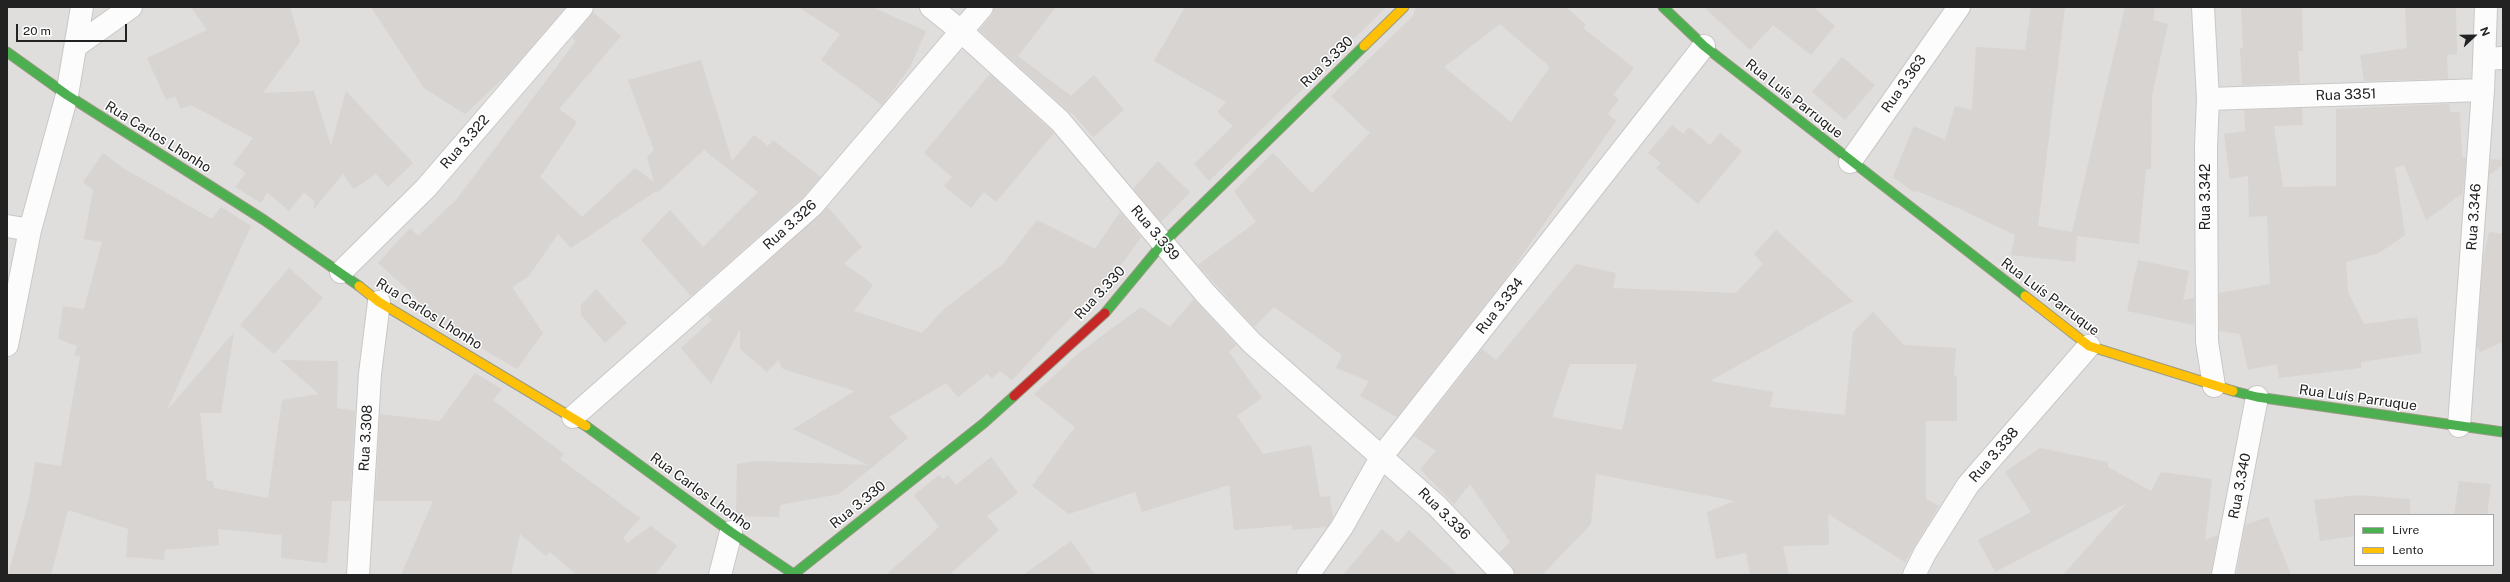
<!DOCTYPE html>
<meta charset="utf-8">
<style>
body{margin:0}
#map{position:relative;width:2510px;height:582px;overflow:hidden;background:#f0eeeb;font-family:"Public Sans",sans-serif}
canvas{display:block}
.frame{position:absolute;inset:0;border:8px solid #222;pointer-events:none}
.legend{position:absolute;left:2354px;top:514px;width:140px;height:52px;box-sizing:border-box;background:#fff;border:1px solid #a7a7a7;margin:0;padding:5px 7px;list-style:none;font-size:12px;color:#222}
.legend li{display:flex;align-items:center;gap:8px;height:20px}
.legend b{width:20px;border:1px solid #a7a7a7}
.north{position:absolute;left:2454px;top:16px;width:40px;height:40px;-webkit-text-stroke:3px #fff;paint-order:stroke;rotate:68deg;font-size:11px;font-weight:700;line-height:16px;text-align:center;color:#222}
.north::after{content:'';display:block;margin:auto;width:14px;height:18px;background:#222;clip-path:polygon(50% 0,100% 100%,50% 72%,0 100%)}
.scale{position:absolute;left:16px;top:24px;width:111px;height:18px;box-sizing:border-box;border:2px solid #222;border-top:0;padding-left:5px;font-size:12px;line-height:14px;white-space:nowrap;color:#222;-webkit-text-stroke:3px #fff;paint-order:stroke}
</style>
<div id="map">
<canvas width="2510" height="582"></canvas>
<div class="frame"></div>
<ul class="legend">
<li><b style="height:5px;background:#4caf50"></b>Livre</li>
<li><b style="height:5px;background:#ffc107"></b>Lento</li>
</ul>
<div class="north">N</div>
<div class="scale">20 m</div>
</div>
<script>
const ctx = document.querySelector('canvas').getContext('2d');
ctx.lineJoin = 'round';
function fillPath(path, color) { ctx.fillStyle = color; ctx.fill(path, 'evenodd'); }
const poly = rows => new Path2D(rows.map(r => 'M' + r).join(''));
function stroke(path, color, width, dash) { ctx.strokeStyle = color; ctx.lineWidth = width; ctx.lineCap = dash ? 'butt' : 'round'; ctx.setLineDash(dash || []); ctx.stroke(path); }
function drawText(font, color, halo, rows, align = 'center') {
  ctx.font = font + ' "Public Sans",sans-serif'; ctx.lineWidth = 3; ctx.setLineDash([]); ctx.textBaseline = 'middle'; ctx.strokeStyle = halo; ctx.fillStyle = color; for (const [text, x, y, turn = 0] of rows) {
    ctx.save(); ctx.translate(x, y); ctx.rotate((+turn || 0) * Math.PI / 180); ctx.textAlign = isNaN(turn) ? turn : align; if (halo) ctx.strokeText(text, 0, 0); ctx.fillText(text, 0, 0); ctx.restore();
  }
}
const residential = poly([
 [7,7,2503,7,2503,575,7,575],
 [2355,515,2493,515,2493,565,2355,565]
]);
const building = poly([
 [191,7,290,7,300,42,263,93,314,91,331,146,346,91,413,163,388,187,376,174,354,189,343,174,313,210,315,202,304,192,289,211,267,192,261,203,235,187,246,173,233,164,253,138,191,105,181,109,175,96,166,100,147,58,207,30],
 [371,7,566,7,507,75,465,114,424,88],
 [798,7,872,7,926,31,910,67,882,105,821,60,840,34],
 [994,7,1056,7,1018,56,1071,96,1094,75,1124,110,1093,137,1071,112,1070,113,979,30,992,15],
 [1185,7,1386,7,1209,181,1194,164,1233,126,1217,112,1226,102,1154,61],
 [1416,7,1566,7,1586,25,1583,28,1634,68,1613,95,1619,99,1608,114,1616,121,1506,278,1397,417,1360,396,1369,381,1336,368,1342,355,1274,307,1254,327,1198,265,1256,222,1234,191,1273,153,1312,193,1370,133,1331,96,1413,16],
 [1500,24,1550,67,1511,122,1444,67],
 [1704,7,1813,7,1835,26,1811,55,1773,25,1750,50],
 [2031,7,2065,7,2038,226,2072,232,2125,7,2155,7,2153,20,2168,24,2152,95,2151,169,2146,169,2139,244,2077,236,2075,262,2011,255,2015,235,1958,208,1917,191,1915,193,1893,177,1914,126,1945,140,1955,106,1972,110,1976,47,2025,50],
 [2241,7,2302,7,2303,51,2298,51,2300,83,2242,85,2240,48,2243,48],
 [2405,7,2456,7,2457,54,2447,55,2448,79,2364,81,2360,55,2407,48],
 [593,12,621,36,559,109,577,122,540,177,582,217,635,168,654,182,647,157,654,150,628,80,701,60,732,161,754,135,768,146,773,140,821,177,803,197,691,296,641,240,670,210,703,247,758,192,704,150,657,193,656,191,571,248,558,234,528,277,512,287,543,333,517,369,432,319,415,296,378,263,410,228,418,236,456,200,576,41,572,38],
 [1842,57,1875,85,1845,120,1812,92],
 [990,74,1054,133,996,202,984,192,971,208,944,186,952,177,924,153],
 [2449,104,2450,112,2460,112,2462,157,2466,158,2463,193,2426,220,2404,165,2395,168,2405,235,2379,253,2346,262,2348,292,2364,324,2417,317,2422,353,2361,362,2361,368,2279,378,2277,364,2248,370,2240,334,2219,331,2219,293,2270,284,2267,216,2249,217,2248,176,2230,179,2224,134,2245,131,2244,110,2302,108,2303,125,2274,126,2283,187,2336,186,2336,109],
 [1672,125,1683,134,1689,127,1710,145,1720,133,1742,151,1698,204,1656,168,1661,163,1648,153],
 [103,153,123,168,212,219,221,207,251,226,168,407,169,408,234,332,221,413,200,413,207,481,213,481,214,488,268,498,282,400,319,394,280,360,338,361,337,408,355,411,350,501,332,501,327,563,281,558,282,535,218,529,219,545,165,550,164,560,126,557,128,529,68,510,51,575,8,575,29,499,35,462,61,466,80,357,74,355,77,346,58,339,63,306,84,309,102,242,84,239,93,190,83,182],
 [2491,159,2503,160,2503,165,2489,175],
 [1158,161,1190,192,1161,222,1133,189],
 [828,207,862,247,844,263,873,285,854,311,922,333,944,309,1004,263,1037,220,1095,249,1120,212,1141,237,1124,261,1012,380,1000,371,992,378,987,374,958,397,946,383,889,417,908,438,839,494,780,505,779,517,736,516,737,464,756,461,868,465,793,429,855,391,783,369,778,360,767,372,740,349,740,329,711,384,681,348,712,320,708,315],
 [1776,230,1853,301,1710,381,1773,392,1770,407,1845,415,1853,332,1873,312,1904,345,1956,348,1954,376,1957,376,1957,421,1926,421,1926,499,1939,506,1905,562,1828,514,1829,545,1783,546,1789,575,1750,575,1746,553,1716,559,1707,512,1735,501,1596,474,1591,524,1542,575,1515,575,1512,566,1499,553,1510,542,1470,484,1454,504,1420,469,1436,451,1414,436,1482,349,1496,360,1576,264,1616,273,1613,288,1736,293,1763,264,1754,254],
 [1570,364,1637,364,1622,430,1552,417],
 [2489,232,2503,234,2503,342,2480,352,2477,346,2483,260],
 [2138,260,2189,271,2183,300,2194,298,2194,325,2127,311],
 [289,268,323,298,274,354,240,325],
 [596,289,627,323,605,343,581,315,581,305],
 [1194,299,1236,345,1229,352,1262,398,1237,416,1263,454,1311,445,1320,497,1330,496,1333,518,1327,527,1293,530,1292,525,1234,530,1229,485,1142,512,1135,492,1069,514,1032,486,1075,427,1034,394,1080,352,1141,307,1170,327],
 [475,373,502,389,493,400,564,454,560,459,640,518,623,538,627,543,651,526,677,546,655,575,577,575,550,552,546,556,520,534,511,575,401,575,433,501,375,501,380,414,440,421],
 [2040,448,2108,462,2108,467,2151,491,2161,472,2212,479,2205,540,2218,535,2211,575,2063,575,2127,503,1995,572,1978,540,2031,512,2005,472],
 [991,457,1018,493,987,516,999,530,949,575,886,575,939,527,914,495,939,475,943,479,948,475,956,485],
 [2459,481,2491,484,2487,515,2454,515],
 [2359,495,2410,499,2410,515,2355,515,2355,536,2320,541,2314,500],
 [2268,517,2291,575,2236,575,2245,525],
 [1382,529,1398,543,1409,530,1458,575,1343,575],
 [1071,541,1095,575,1023,575]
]);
const street = poly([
 [931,7,961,31,1060,121,1205,293,1252,343,1437,506,1503,575],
 [2203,7,2208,99,2206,146,2207,342,2214,386],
 [76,46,131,7],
 [2484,59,2503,58],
 [2208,99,2483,90],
 [1850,162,1959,7],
 [7,226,30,230],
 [341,272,426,188,582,7],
 [7,345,30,230,67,95,82,7],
 [573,417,812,206,982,7],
 [2459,426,2483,90,2486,7],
 [358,575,370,374,379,302],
 [720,575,731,532],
 [1308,575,1342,527,1382,456,1704,46],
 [1914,575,1925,553,1968,485,2089,346],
 [2223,575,2257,397]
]);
const fast = poly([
 [1663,7,1704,46,2025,296],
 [7,52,67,95,264,220,359,286],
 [1105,313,1163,243,1364,46],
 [2233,391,2257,397,2503,432],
 [586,426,731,532,795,575],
 [794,574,984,423,1014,396]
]);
const slow = poly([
 [1364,46,1404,7],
 [359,286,379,302,586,426],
 [2025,296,2089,346,2233,391]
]);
const jam = poly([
 [1014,396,1105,313]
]);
const streetNames = [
 ["Rua 3.330",1327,62,-44],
 ["Rua 3.363",1904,84,-55],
 ["Rua 3351",2346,95,-2],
 ["Rua Luís Parruque",1794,99,38],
 ["Rua Carlos Lhonho",158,137,32],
 ["Rua 3.322",465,142,-49],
 ["Rua 3.342",2206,197,-90],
 ["Rua 3.346",2474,217,-86],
 ["Rua 3.326",790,225,-42],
 ["Rua 3.339",1155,233,50],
 ["Rua 3.330",1100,293,-47],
 ["Rua Luís Parruque",2050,297,37],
 ["Rua 3.334",1500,306,-52],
 ["Rua Carlos Lhonho",429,314,32],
 ["Rua Luís Parruque",2358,398,8],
 ["Rua 3.308",366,438,-87],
 ["Rua 3.338",1994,455,-49],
 ["Rua 3.340",2240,486,-79],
 ["Rua Carlos Lhonho",701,492,36],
 ["Rua 3.330",858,505,-39],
 ["Rua 3.336",1444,514,45]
];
fillPath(residential, '#dfdedc');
fillPath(building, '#d7d4d2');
stroke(street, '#c9c8c7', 24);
stroke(fast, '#999a82', 11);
stroke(slow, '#999a82', 11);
stroke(jam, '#999a82', 11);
stroke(street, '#fdfcfc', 22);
stroke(fast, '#4caf50', 9);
stroke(slow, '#ffc107', 9);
stroke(jam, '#c62828', 9);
drawText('14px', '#222', '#fff', streetNames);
</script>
